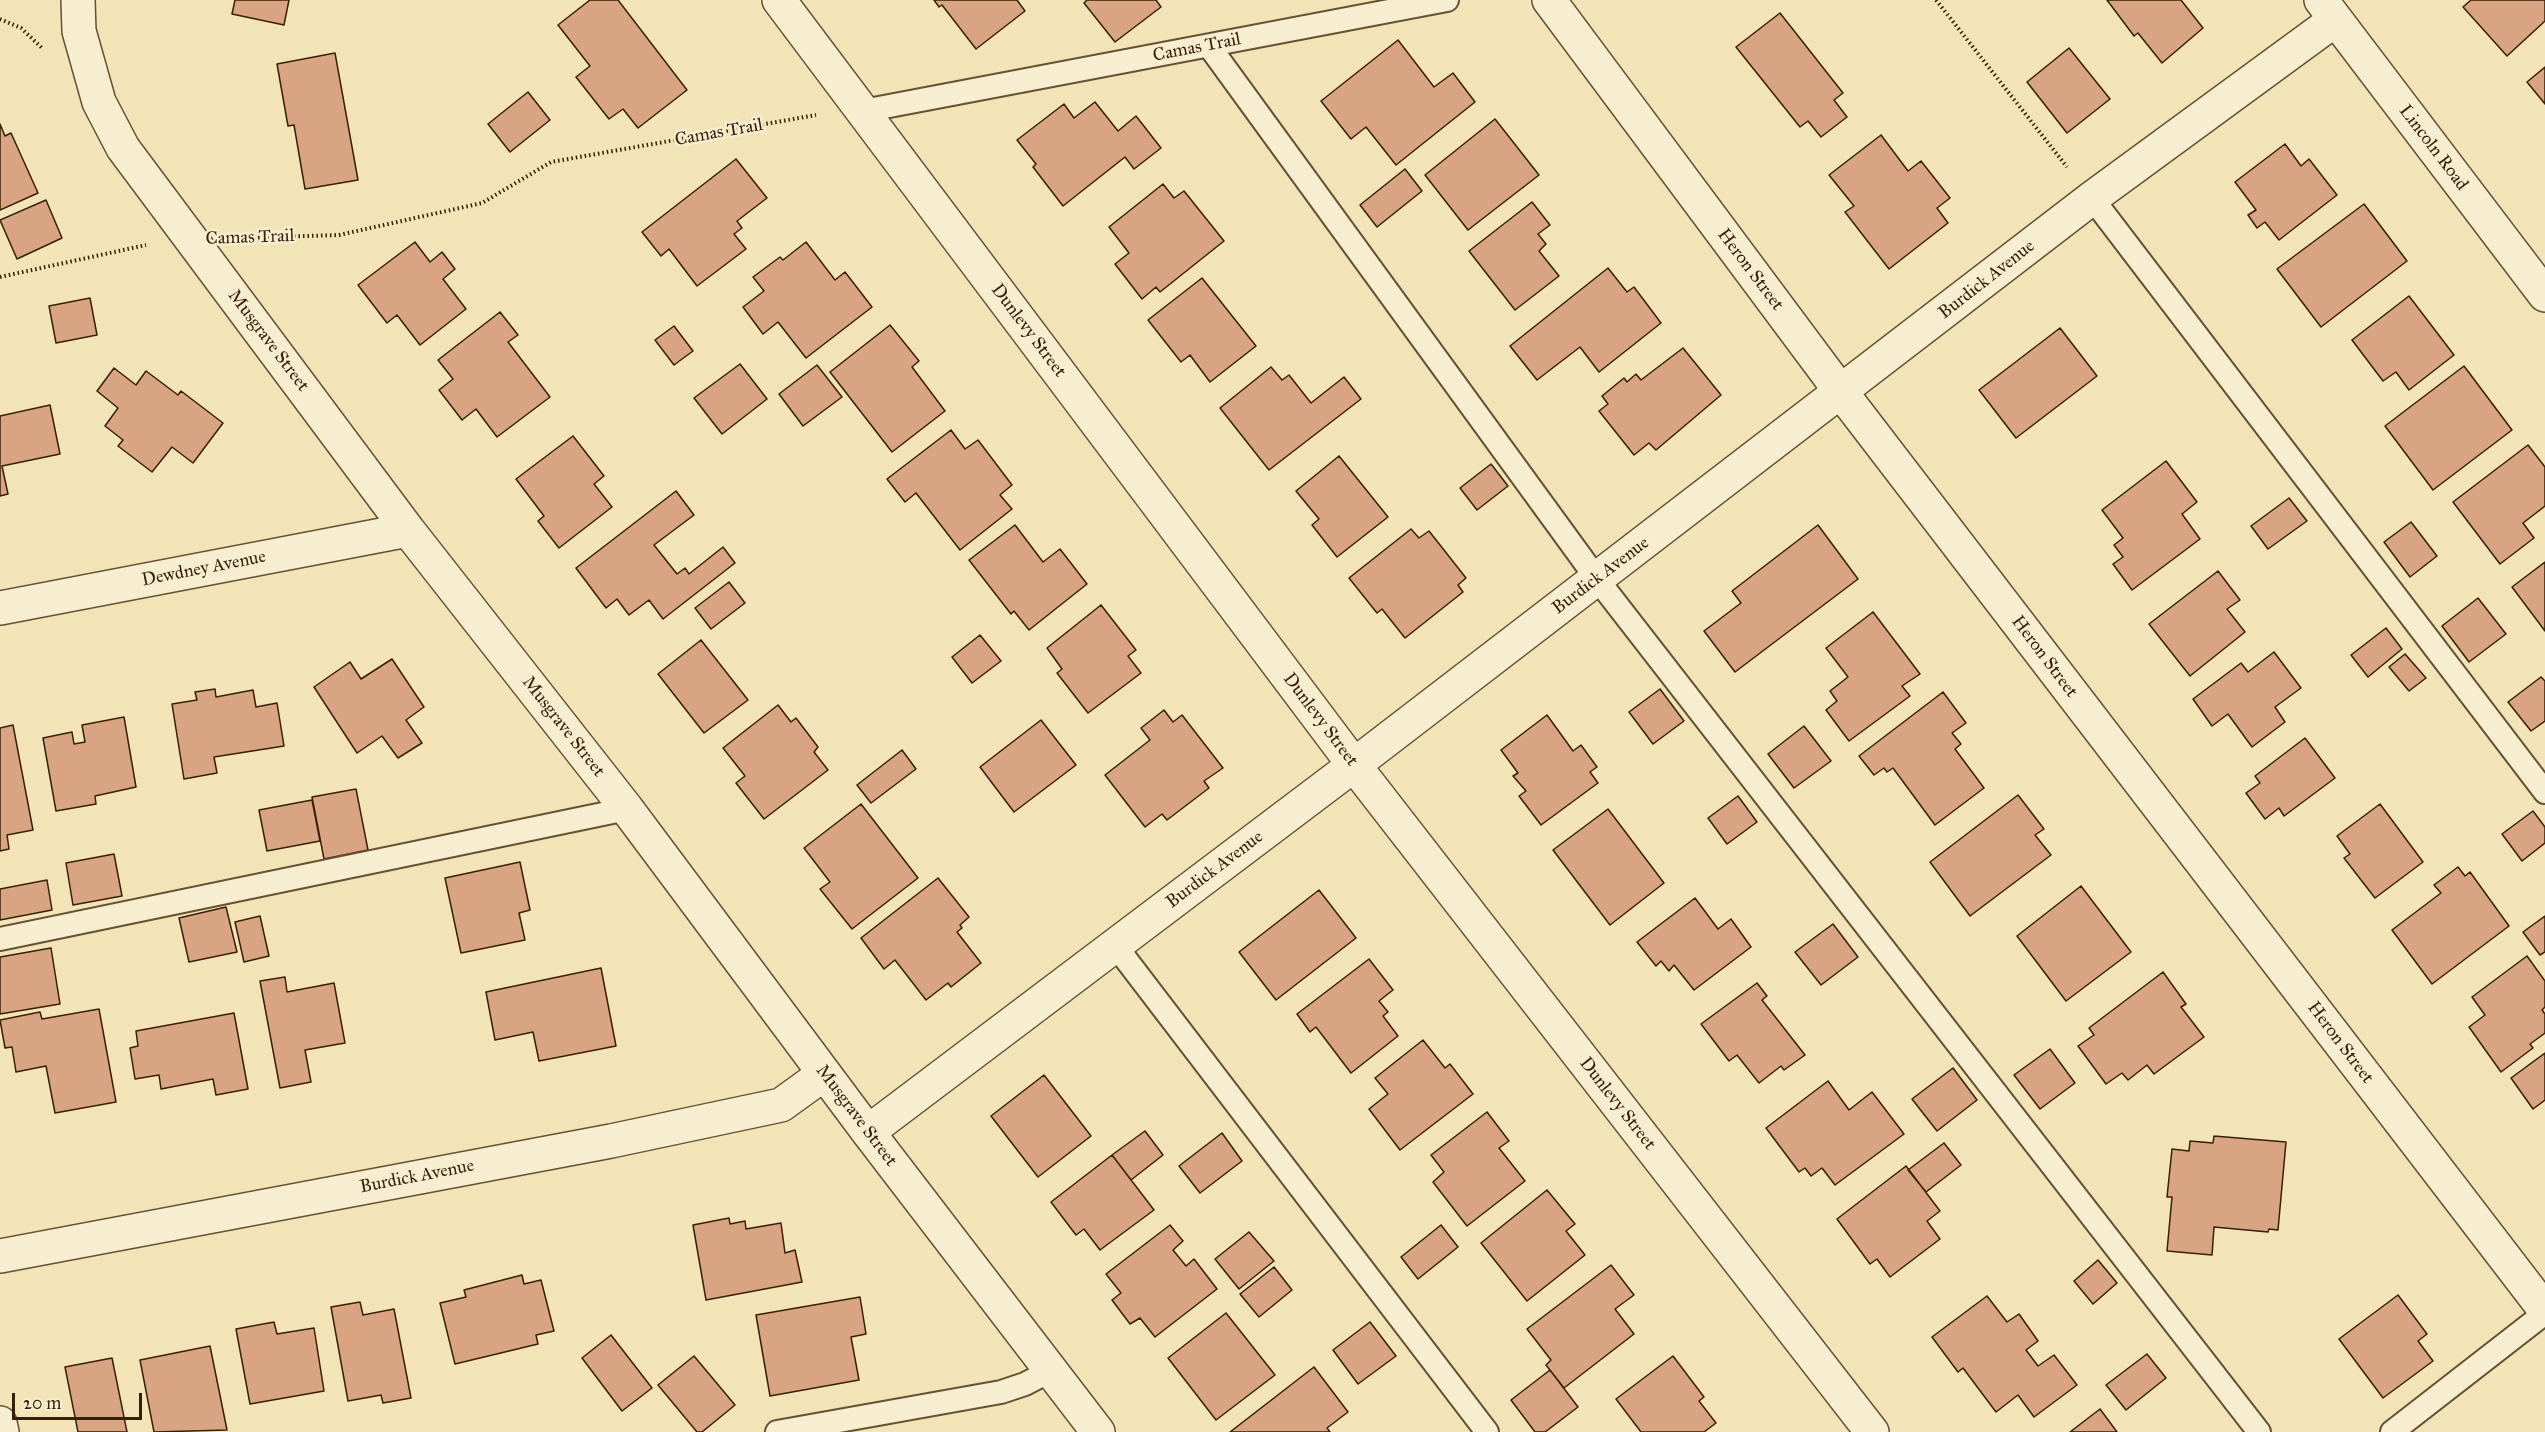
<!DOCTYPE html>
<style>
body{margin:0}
#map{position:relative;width:2545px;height:1432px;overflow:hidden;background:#f2e4b7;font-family:"IM FELL Great Primer",serif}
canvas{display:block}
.scale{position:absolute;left:12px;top:1393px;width:130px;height:27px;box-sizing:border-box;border:3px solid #371f05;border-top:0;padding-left:8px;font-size:18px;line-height:21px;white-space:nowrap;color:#371f05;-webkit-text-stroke:4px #f7edd0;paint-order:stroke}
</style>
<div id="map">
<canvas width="2545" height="1432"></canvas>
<div class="scale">20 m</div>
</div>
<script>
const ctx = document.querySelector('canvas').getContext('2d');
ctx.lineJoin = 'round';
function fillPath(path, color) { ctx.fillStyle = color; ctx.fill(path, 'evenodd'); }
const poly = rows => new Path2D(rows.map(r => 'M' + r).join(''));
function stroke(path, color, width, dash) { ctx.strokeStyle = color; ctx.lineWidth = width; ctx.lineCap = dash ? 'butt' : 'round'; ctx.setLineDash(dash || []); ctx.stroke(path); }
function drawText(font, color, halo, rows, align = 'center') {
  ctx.font = font + ' "IM FELL Great Primer",serif'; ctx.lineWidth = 5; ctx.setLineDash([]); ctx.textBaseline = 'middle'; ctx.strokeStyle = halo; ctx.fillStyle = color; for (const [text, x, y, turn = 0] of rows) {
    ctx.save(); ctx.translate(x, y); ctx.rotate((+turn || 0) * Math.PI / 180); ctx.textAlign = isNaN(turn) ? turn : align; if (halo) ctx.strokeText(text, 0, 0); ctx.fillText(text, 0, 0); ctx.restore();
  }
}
const building = poly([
 [235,0,289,0,284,25,232,14,235,0],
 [590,0,618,0,687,90,638,128,623,109,609,119,576,77,590,66,558,25,590,0],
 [934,0,1017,0,1025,11,976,49,942,5,939,7,934,0],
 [1087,0,1156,0,1161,7,1115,42,1084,3,1087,0],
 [2107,0,2181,0,2203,28,2162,63,2138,33,2134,36,2107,0],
 [2471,0,2545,0,2545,21,2507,56,2463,7,2471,0],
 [1780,13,1843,93,1834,100,1847,117,1821,137,1808,121,1800,127,1736,47,1780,13],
 [1398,40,1434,87,1453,73,1475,102,1396,165,1366,127,1351,139,1321,101,1398,40],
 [2069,48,2110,99,2067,133,2027,82,2069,48],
 [335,53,358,180,305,189,294,125,288,126,277,64,335,53],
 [2545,67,2545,104,2527,82,2545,67],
 [528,92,550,120,510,152,488,124,528,92],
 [1095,102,1118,131,1136,116,1161,148,1134,169,1125,157,1063,206,1033,167,1036,164,1017,140,1064,104,1074,118,1095,102],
 [1495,119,1539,175,1468,230,1425,175,1495,119],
 [0,124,5,136,11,133,38,193,0,210,0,124],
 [1881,135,1908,171,1921,161,1950,198,1937,208,1948,223,1889,269,1845,212,1854,206,1829,175,1881,135],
 [2285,144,2301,166,2309,159,2337,195,2279,240,2265,222,2257,228,2248,215,2256,210,2235,182,2285,144],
 [736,159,767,198,737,221,742,228,734,234,746,249,697,286,669,249,661,256,642,232,736,159],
 [1405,169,1422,191,1377,227,1360,205,1405,169],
 [1163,184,1174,198,1184,191,1224,241,1160,292,1156,287,1142,299,1115,264,1129,253,1109,227,1163,184],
 [46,200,62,238,17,259,0,220,46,200],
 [1532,202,1550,225,1538,234,1546,244,1539,251,1559,276,1515,310,1469,251,1532,202],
 [2364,204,2407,261,2321,327,2277,269,2364,204],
 [415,242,430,262,442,252,455,269,443,279,466,309,420,345,397,315,387,323,358,285,415,242],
 [806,242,835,280,845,272,872,307,806,358,778,322,763,334,743,307,764,291,753,277,780,257,783,260,806,242],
 [1608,268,1627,292,1634,287,1661,323,1599,372,1580,347,1537,380,1510,346,1608,268],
 [1202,278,1256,346,1210,382,1190,355,1181,362,1148,320,1202,278],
 [2409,296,2454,355,2409,390,2396,372,2383,381,2352,340,2409,296],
 [90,298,97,335,56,343,49,306,90,298],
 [500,312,518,335,508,342,550,397,497,437,476,409,462,420,439,390,453,379,438,360,500,312],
 [890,325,919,361,912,367,945,411,892,452,830,372,890,325],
 [674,326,693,351,674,365,655,340,674,326],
 [2060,328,2097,376,2016,438,1979,390,2060,328],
 [1683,348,1721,395,1656,450,1649,443,1634,455,1599,411,1608,404,1602,396,1624,378,1627,382,1636,374,1641,380,1683,348],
 [740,364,767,399,722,434,694,398,740,364],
 [817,365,842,397,803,426,779,394,817,365],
 [2464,366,2512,430,2433,490,2385,426,2464,366],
 [1271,367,1282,380,1289,375,1311,403,1344,377,1361,399,1269,470,1220,408,1271,367],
 [114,368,136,385,146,371,178,395,181,391,223,423,193,463,172,447,152,472,118,446,123,440,105,426,118,408,97,391,114,368],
 [50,405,60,454,2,466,8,494,0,496,0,416,50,405],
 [951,430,965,449,978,440,1012,485,1000,495,1012,509,960,550,916,493,905,502,887,479,951,430],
 [573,436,604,476,594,484,612,507,559,548,538,521,544,516,516,479,573,436],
 [2528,445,2545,467,2545,506,2523,523,2534,538,2500,564,2453,502,2528,445],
 [1339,456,1388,517,1337,557,1312,525,1319,519,1296,491,1339,456],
 [2166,461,2197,502,2182,514,2200,539,2132,590,2113,564,2123,557,2114,545,2123,538,2102,510,2166,461],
 [1491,464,1508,486,1477,510,1460,488,1491,464],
 [676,491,694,515,654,545,677,574,685,568,689,574,723,547,735,563,663,619,649,600,629,615,617,599,606,608,576,568,676,491],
 [2289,498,2307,521,2268,549,2251,526,2289,498],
 [2411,522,2437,556,2410,577,2384,542,2411,522],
 [1015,525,1043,562,1060,549,1087,584,1029,630,1014,611,1011,614,969,560,1015,525],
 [1818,525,1858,579,1735,672,1704,631,1741,603,1732,591,1818,525],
 [1411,529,1419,538,1429,531,1466,578,1458,585,1463,592,1405,638,1382,609,1377,613,1349,578,1411,529],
 [2545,562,2545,631,2512,587,2545,562],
 [2218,571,2240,600,2227,609,2245,632,2190,676,2149,624,2218,571],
 [729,582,745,603,711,629,695,608,729,582],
 [2478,598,2506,634,2469,662,2442,626,2478,598],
 [1101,605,1136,650,1128,656,1141,673,1088,713,1057,673,1062,669,1047,648,1101,605],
 [1873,612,1920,674,1902,686,1910,696,1849,741,1826,710,1837,701,1830,691,1848,677,1826,648,1873,612],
 [2386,628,2402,649,2368,677,2351,655,2386,628],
 [980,635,1001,661,972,683,952,657,980,635],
 [701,640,748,700,704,733,658,674,701,640],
 [2274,652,2301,688,2275,707,2285,722,2252,747,2228,714,2212,726,2193,699,2241,663,2248,672,2274,652],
 [2405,654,2426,678,2409,691,2389,667,2405,654],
 [392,659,424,707,406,720,422,743,398,758,382,736,357,753,314,687,350,662,361,679,392,659],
 [2541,677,2545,681,2545,721,2531,731,2508,702,2541,677],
 [215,689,216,697,253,690,256,707,277,703,284,746,214,757,217,773,184,779,172,704,197,700,195,692,215,689],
 [1660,689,1684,721,1653,744,1629,712,1660,689],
 [1943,692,1966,723,1952,733,1961,744,1955,749,1984,788,1935,825,1893,768,1887,772,1884,768,1874,775,1859,756,1943,692],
 [778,705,791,722,796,718,818,747,814,752,828,770,764,819,736,783,745,776,723,748,778,705],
 [1164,710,1173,722,1182,715,1223,768,1204,781,1209,788,1167,820,1162,814,1145,827,1105,775,1150,740,1141,728,1164,710],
 [1547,715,1573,751,1581,745,1597,767,1590,772,1598,783,1541,825,1519,796,1526,791,1513,776,1518,773,1501,750,1547,715],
 [124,717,136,787,95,796,96,804,56,811,43,738,72,732,74,744,85,742,82,725,124,717],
 [1041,720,1076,765,1014,812,980,767,1041,720],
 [13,725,33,830,7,835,9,849,0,851,0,728,13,725],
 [1804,726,1831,761,1794,788,1768,754,1804,726],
 [2305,738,2335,778,2284,816,2279,808,2265,819,2246,793,2260,783,2255,776,2305,738],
 [902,750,916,769,871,803,857,785,902,750],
 [356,789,368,850,324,859,312,797,356,789],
 [2018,795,2044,829,2035,835,2051,855,1970,916,1930,862,2018,795],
 [1738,796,1757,822,1727,844,1708,818,1738,796],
 [312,800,320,841,267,851,259,810,312,800],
 [861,804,918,878,852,929,820,889,830,882,804,848,861,804],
 [2380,804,2423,862,2375,898,2344,858,2350,854,2337,836,2380,804],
 [1608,809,1664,883,1610,925,1553,850,1608,809],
 [2533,811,2545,827,2545,843,2522,861,2502,834,2533,811],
 [114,854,122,896,73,905,66,863,114,854],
 [520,862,530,910,519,913,525,940,461,953,445,878,520,862],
 [2458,867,2465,876,2470,872,2509,926,2432,984,2392,930,2441,893,2434,885,2458,867],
 [938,878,969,917,960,925,962,928,957,932,981,963,951,987,948,983,926,1000,895,960,884,969,861,938,938,878],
 [47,880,52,910,0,920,0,889,47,880],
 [2081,886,2131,952,2066,1001,2017,936,2081,886],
 [1319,890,1356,938,1276,1000,1239,952,1319,890],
 [1695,898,1718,929,1731,919,1751,947,1694,990,1674,965,1669,971,1661,961,1656,966,1637,942,1695,898],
 [226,907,237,952,189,962,179,918,226,907],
 [260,916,269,956,244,962,235,922,260,916],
 [2545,916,2545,952,2540,955,2523,932,2545,916],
 [1833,924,1858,957,1821,985,1795,952,1833,924],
 [51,948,60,1004,0,1014,0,957,51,948],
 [2527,956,2545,981,2545,1007,2542,1010,2545,1014,2545,1033,2530,1044,2533,1048,2501,1072,2469,1027,2485,1015,2472,997,2527,956],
 [1369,959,1393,990,1379,1001,1388,1012,1383,1016,1398,1036,1351,1073,1316,1027,1310,1032,1297,1014,1369,959],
 [601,968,616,1046,539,1061,533,1032,495,1040,486,992,601,968],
 [2163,972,2186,1004,2181,1007,2204,1037,2154,1074,2147,1065,2128,1080,2122,1073,2106,1084,2078,1046,2094,1035,2089,1028,2163,972],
 [285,977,287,992,334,983,345,1043,305,1050,311,1082,280,1088,260,981,285,977],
 [1757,983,1767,996,1762,1000,1805,1055,1784,1070,1781,1066,1759,1083,1737,1055,1729,1061,1701,1024,1757,983],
 [99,1009,116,1102,55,1113,46,1066,16,1072,12,1047,5,1048,0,1020,40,1012,42,1019,99,1009],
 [234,1013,248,1089,216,1095,213,1079,161,1089,159,1075,135,1079,130,1048,138,1046,136,1031,234,1013],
 [1423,1040,1445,1068,1450,1064,1473,1094,1400,1150,1369,1109,1388,1094,1375,1078,1423,1040],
 [2050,1049,2075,1083,2040,1109,2014,1075,2050,1049],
 [2545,1053,2545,1100,2533,1109,2511,1078,2545,1053],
 [1953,1068,1977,1100,1937,1131,1912,1099,1953,1068],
 [1044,1075,1091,1136,1038,1177,991,1116,1044,1075],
 [1828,1081,1849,1110,1872,1092,1904,1134,1835,1185,1822,1168,1811,1176,1805,1168,1799,1172,1766,1128,1828,1081],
 [1487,1112,1509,1141,1499,1148,1525,1181,1467,1226,1433,1182,1444,1172,1431,1155,1487,1112],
 [1145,1131,1163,1155,1131,1180,1112,1155,1145,1131],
 [1222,1133,1242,1161,1200,1193,1179,1166,1222,1133],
 [2214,1136,2286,1142,2278,1230,2269,1229,2268,1232,2214,1227,2212,1255,2167,1251,2172,1197,2167,1197,2172,1149,2189,1151,2190,1141,2213,1143,2214,1136],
 [1944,1143,1961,1165,1926,1192,1908,1170,1944,1143],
 [1112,1155,1154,1210,1100,1250,1084,1229,1076,1235,1051,1202,1112,1155],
 [1906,1166,1940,1211,1927,1221,1940,1239,1890,1277,1877,1259,1870,1264,1837,1219,1906,1166],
 [1547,1190,1575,1224,1566,1231,1585,1255,1527,1301,1481,1243,1547,1190],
 [729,1218,730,1224,745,1221,746,1229,781,1223,785,1253,795,1250,802,1282,706,1300,693,1225,729,1218],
 [1170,1225,1183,1241,1173,1250,1186,1266,1194,1259,1217,1289,1155,1337,1140,1318,1130,1324,1112,1300,1121,1293,1106,1274,1170,1225],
 [1441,1225,1458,1247,1418,1279,1401,1257,1441,1225],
 [1249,1232,1274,1261,1239,1289,1215,1259,1249,1232],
 [2098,1260,2117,1283,2093,1304,2074,1281,2098,1260],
 [1611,1265,1634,1295,1615,1309,1634,1334,1564,1388,1546,1365,1551,1360,1527,1329,1611,1265],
 [1274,1267,1292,1290,1259,1317,1240,1294,1274,1267],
 [522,1275,524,1284,541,1280,554,1331,536,1335,538,1344,455,1364,440,1303,466,1297,464,1290,522,1275],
 [2398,1295,2427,1334,2418,1341,2433,1361,2383,1398,2339,1339,2398,1295],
 [1987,1296,2007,1322,2019,1314,2038,1341,2026,1350,2038,1366,2054,1355,2077,1385,2034,1417,2018,1395,1996,1412,1963,1368,1958,1372,1932,1337,1987,1296],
 [860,1297,866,1334,851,1337,859,1380,770,1396,756,1315,860,1297],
 [360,1302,363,1315,394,1309,411,1398,383,1403,381,1395,348,1401,331,1307,360,1302],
 [1226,1313,1275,1375,1216,1420,1168,1358,1226,1313],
 [274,1322,277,1334,314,1328,324,1391,250,1404,236,1329,274,1322],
 [1370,1322,1396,1356,1358,1384,1333,1350,1370,1322],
 [611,1335,652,1388,622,1411,582,1358,611,1335],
 [210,1346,227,1430,154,1432,140,1360,210,1346],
 [2147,1354,2166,1378,2126,1410,2106,1385,2147,1354],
 [694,1356,735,1405,702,1432,697,1432,658,1385,694,1356],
 [1673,1356,1704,1397,1699,1401,1716,1423,1704,1432,1641,1432,1616,1399,1673,1356],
 [112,1358,127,1432,78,1432,65,1367,112,1358],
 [1314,1367,1348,1412,1327,1428,1330,1432,1230,1432,1314,1367],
 [1550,1370,1578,1407,1545,1432,1535,1432,1511,1400,1550,1370],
 [2100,1409,2117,1432,2070,1432,2100,1409]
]);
const path = poly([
 [1936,0,2067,167],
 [0,19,21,28,42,48],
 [240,238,339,235,482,203,551,162,816,115],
 [0,277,146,245]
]);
const lane = poly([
 [1209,46,1597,579,2259,1432],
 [863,111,1447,0],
 [2092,198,2545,792],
 [0,939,627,809],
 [1115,945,1487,1432],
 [777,1432,1001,1392,1025,1384,1050,1371],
 [2392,1432,2545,1313]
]);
const street = poly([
 [78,0,79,31,99,102,123,148,408,530,627,809,868,1132,1098,1432],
 [779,0,1354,765,1872,1432],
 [1549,0,1841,392,2545,1310],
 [2321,0,2545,295],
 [0,608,408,530],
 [868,1132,1354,765,2092,198,2335,20],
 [0,1256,611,1141,781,1105,824,1074],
 [0,1423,2,1432]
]);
const streetNames = [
 ["Camas Trail",1197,48,-11],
 ["Camas Trail",719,133,-10],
 ["Lincoln Road",2433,148,53],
 ["Camas Trail",250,238,-2],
 ["Heron Street",1750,270,53],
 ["Burdick Avenue",1987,280,-38],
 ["Dunlevy Street",1028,331,53],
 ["Musgrave Street",268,341,53],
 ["Dewdney Avenue",204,569,-11],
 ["Burdick Avenue",1601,576,-37],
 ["Heron Street",2044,657,53],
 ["Dunlevy Street",1320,720,53],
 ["Musgrave Street",563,727,52],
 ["Burdick Avenue",1215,870,-37],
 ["Heron Street",2340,1043,53],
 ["Dunlevy Street",1617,1104,52],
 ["Musgrave Street",856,1116,53],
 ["Burdick Avenue",417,1177,-11]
];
fillPath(building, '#d8a482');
stroke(building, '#371f05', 1.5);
stroke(lane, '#665032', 26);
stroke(street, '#665032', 36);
stroke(path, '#371f05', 4, [1.5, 3]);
stroke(lane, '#f7edd0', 22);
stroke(street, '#f7edd0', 33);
drawText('18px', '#371f05', '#f7edd0', streetNames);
</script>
